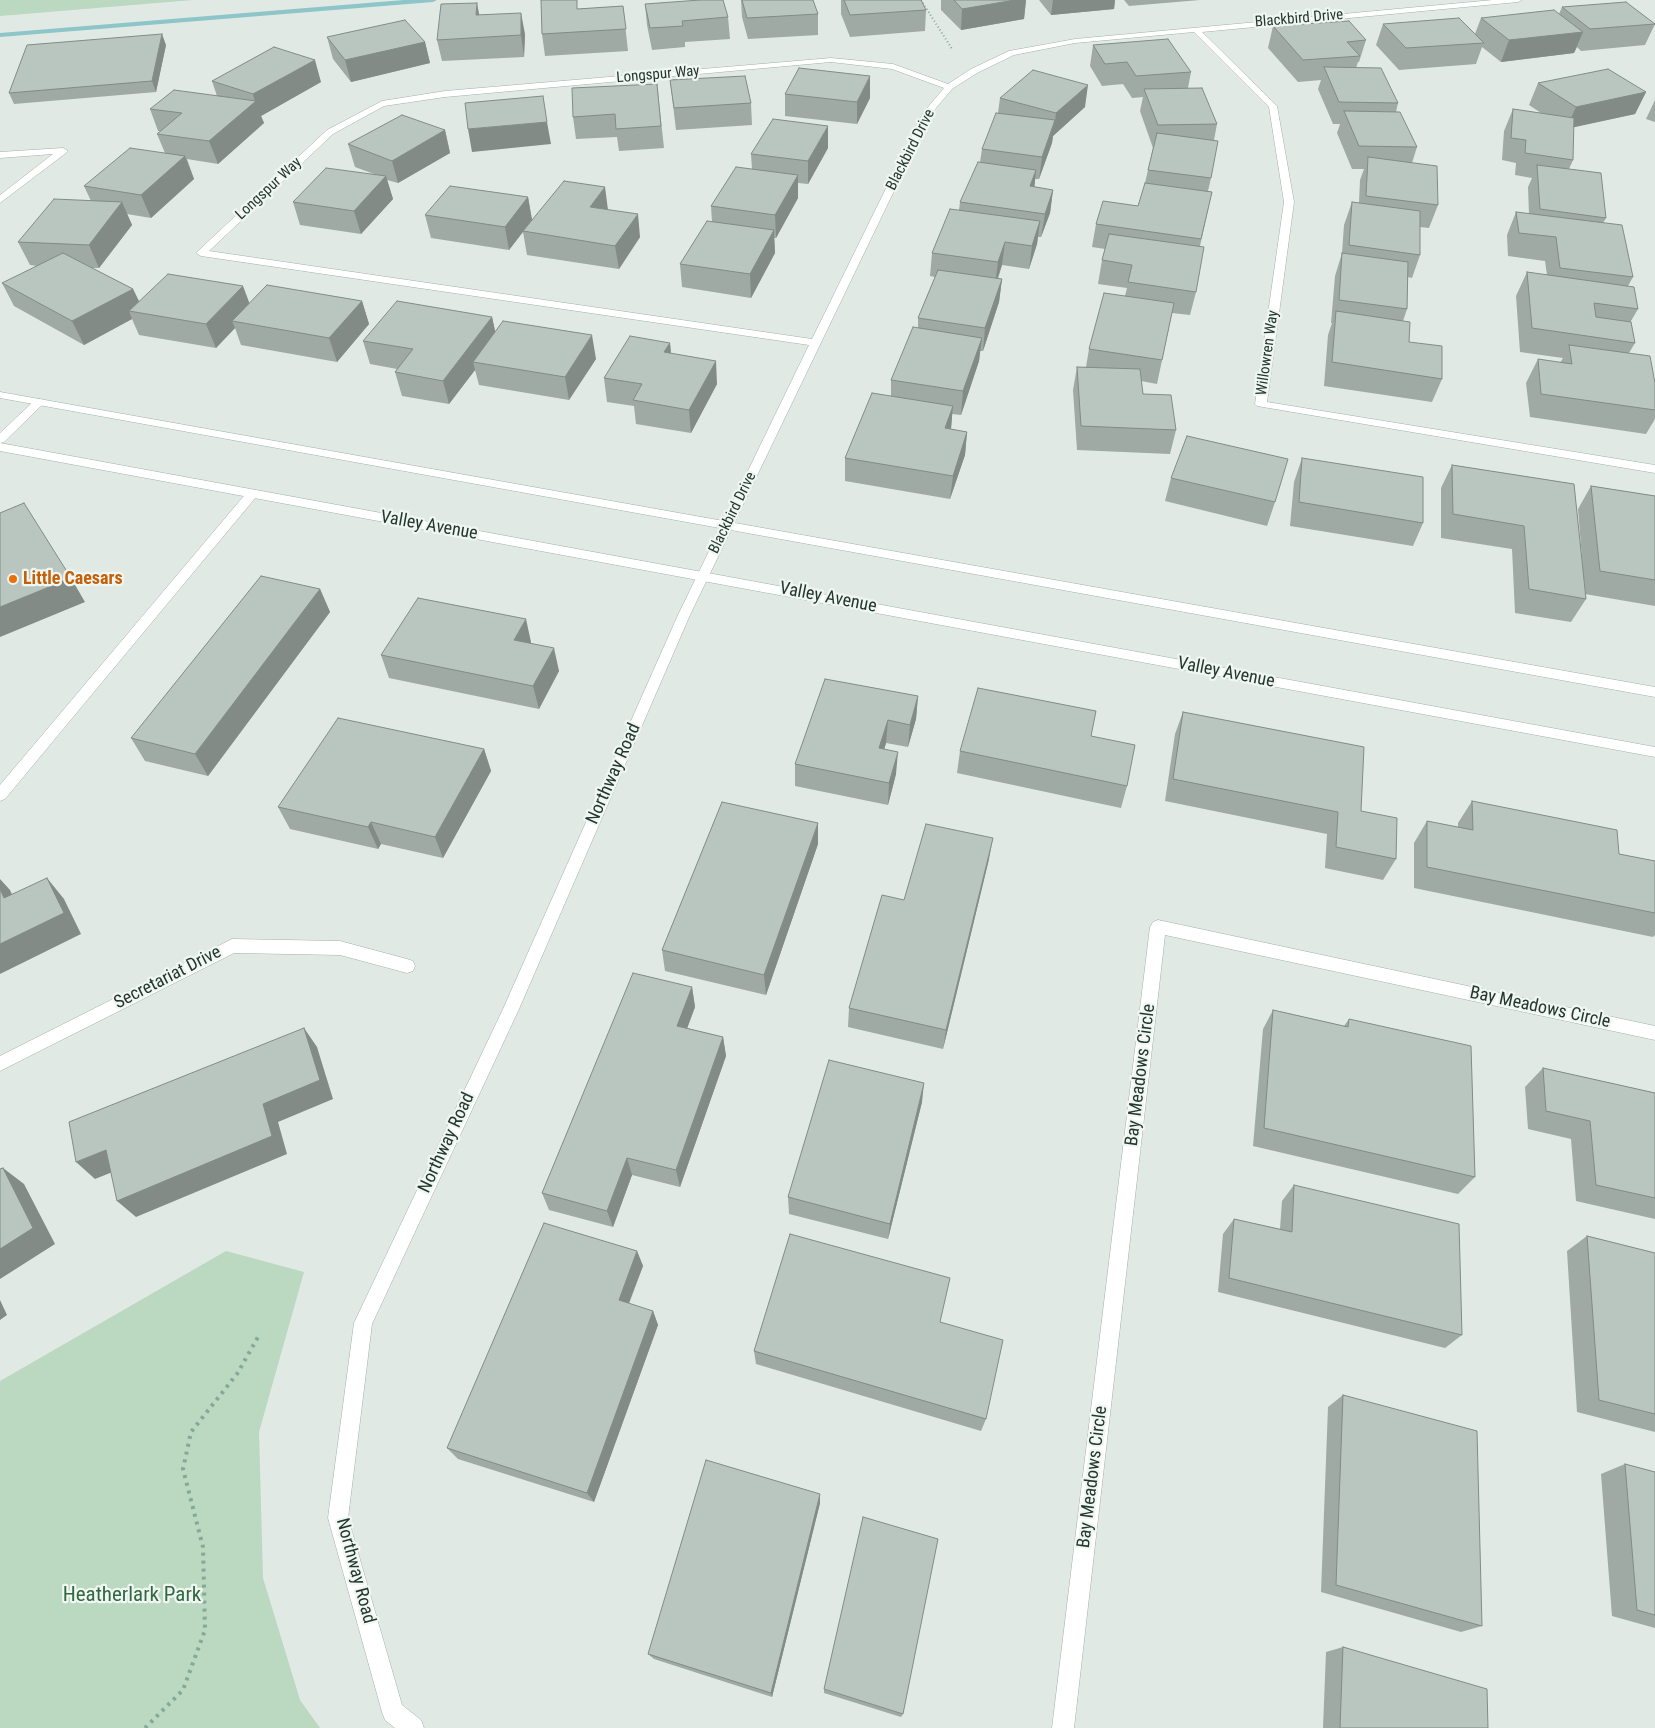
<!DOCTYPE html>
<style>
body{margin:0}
canvas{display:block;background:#e0e9e4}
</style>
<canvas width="1655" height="1728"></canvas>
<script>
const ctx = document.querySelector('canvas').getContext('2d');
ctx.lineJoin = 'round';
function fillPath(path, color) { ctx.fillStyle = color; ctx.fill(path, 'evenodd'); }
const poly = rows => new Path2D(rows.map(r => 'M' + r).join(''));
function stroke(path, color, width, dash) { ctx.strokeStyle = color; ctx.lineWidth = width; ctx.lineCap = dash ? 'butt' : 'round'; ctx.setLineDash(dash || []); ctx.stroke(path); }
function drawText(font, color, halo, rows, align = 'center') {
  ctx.font = font + ' "Roboto Condensed",sans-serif'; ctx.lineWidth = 4.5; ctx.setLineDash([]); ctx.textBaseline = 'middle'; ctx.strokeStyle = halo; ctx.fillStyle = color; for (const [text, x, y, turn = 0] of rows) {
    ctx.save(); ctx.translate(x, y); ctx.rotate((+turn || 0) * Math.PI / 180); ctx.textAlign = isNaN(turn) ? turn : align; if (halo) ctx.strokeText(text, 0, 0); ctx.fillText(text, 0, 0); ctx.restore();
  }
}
const green = poly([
 [0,0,193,0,0,16],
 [226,1251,304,1272,259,1432,263,1578,300,1700,320,1728,0,1728,0,1381]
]);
const stream = poly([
 [404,0,437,0,433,2,0,37,0,33,404,0]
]);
const pathFar1 = poly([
 [921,0,952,49]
]);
const path = poly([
 [145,1728,183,1690,205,1630,203,1547,183,1469,191,1432,237,1374,258,1337]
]);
const lane = poly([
 [63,148,68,151,66,153,0,203,0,195,53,154,0,158,0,152,63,148],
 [39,399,43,400,45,402,43,404,4,442,0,443,0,433,35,400,39,399],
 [252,490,258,494,256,497,5,799,0,801,0,785,248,491,252,490]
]);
const street = poly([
 [1493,0,1522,0,1518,2,1202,32,1277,106,1294,202,1267,402,1655,465,1655,473,1257,406,1255,404,1284,202,1269,107,1194,32,1075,43,1014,55,977,73,952,89,931,114,690,615,519,1009,372,1324,348,1518,402,1705,421,1720,424,1728,395,1728,385,1720,382,1712,328,1518,354,1323,503,1009,678,615,809,345,201,256,196,253,327,130,382,101,445,91,831,58,893,64,948,84,971,69,1009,51,1075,39,1493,0],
 [831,62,892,69,944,88,923,113,812,339,209,251,333,134,384,106,445,97,831,62],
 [1158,920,1655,1026,1655,1040,1165,935,1074,1728,1052,1728,1150,927,1153,922,1158,920],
 [232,939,340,941,407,959,413,961,415,966,413,971,407,973,340,955,234,953,0,1071,0,1056,232,939]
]);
const secondary = poly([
 [0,392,1655,687,1655,697,0,398,0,392],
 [0,443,1655,747,1655,757,0,451,0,443]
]);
const wall = poly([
 [741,0,813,0,818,14,818,35,748,39,742,17],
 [841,0,921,0,926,10,925,31,850,37,841,14],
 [941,0,1026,0,1024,19,961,30,941,10],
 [1039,0,1115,0,1114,9,1051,15],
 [1124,0,1200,0,1129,6],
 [645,4,728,17,730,39,685,42,685,47,652,50,647,25],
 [623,6,628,51,545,56,542,34,579,9],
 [1562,7,1655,24,1645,45,1581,51,1577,47,1574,53,1501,62,1482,47,1476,64,1399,70,1376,45,1383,24,1475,34,1481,18,1559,14],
 [479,15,525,34,524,57,442,61,437,40],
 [1273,26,1366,40,1359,62,1358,62,1356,68,1398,103,1396,112,1417,147,1412,163,1438,205,1429,228,1420,227,1420,255,1412,278,1408,277,1407,309,1403,321,1409,342,1442,379,1432,402,1324,386,1328,335,1332,323,1331,323,1335,276,1342,253,1344,225,1352,202,1359,203,1360,180,1364,169,1352,169,1337,133,1340,124,1333,124,1318,89,1321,80,1298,82,1268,48],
 [327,37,425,42,430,63,351,82,333,59],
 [166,45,156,92,14,104,9,93],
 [1093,45,1191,72,1188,88,1217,124,1214,140,1211,178,1208,191,1212,192,1200,246,1196,292,1190,315,1172,313,1157,384,1141,381,1143,394,1176,430,1170,454,1077,450,1073,390,1077,367,1086,367,1089,349,1125,296,1127,288,1098,284,1102,260,1105,249,1092,247,1096,224,1138,206,1145,183,1153,148,1140,111,1143,97,1132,98,1123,84,1102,86,1090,66],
 [670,80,751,103,752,125,676,130],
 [212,81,321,82,261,116,264,123,218,164,187,159,194,179,151,218,127,214,132,225,99,268,92,268,133,289,139,301,250,303,362,301,369,324,337,362,241,345,235,328,216,348,139,335,132,319,84,345,14,306,2,283,37,266,30,265,18,242,91,201,84,186,165,153,157,134,160,131,158,131,150,109,217,96],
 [1538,83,1646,92,1635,114,1573,127,1573,160,1569,169,1606,218,1603,223,1633,277,1628,286,1638,309,1631,321,1635,343,1629,353,1655,383,1655,419,1646,434,1530,417,1526,383,1538,359,1560,363,1563,358,1520,352,1516,296,1527,272,1547,275,1545,261,1508,256,1507,235,1516,212,1529,214,1528,187,1532,178,1515,175,1516,163,1502,160,1504,131,1513,109,1541,113,1529,105],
 [657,84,664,148,619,151,617,137,576,139,573,117],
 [785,94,870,98,857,124,785,116],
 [1000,98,1085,107,1053,136,1052,143,1039,179,1035,179,1034,187,1053,190,1050,213,1041,237,1038,237,1037,244,1029,269,1002,265,998,279,1002,279,999,302,983,351,980,351,979,361,961,415,952,414,951,429,967,432,965,455,950,499,845,481,845,458,891,396,891,380,918,328,918,318,935,277,930,276,932,253,959,210,960,202,980,162,982,149,998,113],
 [1655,100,1655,122,1646,119],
 [445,130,450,153,398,183,387,180,393,199,361,234,300,225,293,202,374,174,355,167,348,144],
 [828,148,808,184,798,183,798,198,776,238,774,238,775,253,751,298,682,287,680,264,712,222,711,206,752,169,751,154],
 [528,197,532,220,608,210,640,237,619,269,527,255,523,232,509,250,431,238,425,215],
 [492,317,495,331,596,359,569,400,479,385,475,370,449,404,402,396,395,372,397,369,370,364,363,341],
 [670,343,671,354,717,384,691,433,636,424,634,406,607,402,604,378],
 [1302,458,1423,523,1413,546,1290,526,1294,482],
 [1452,465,1574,484,1586,599,1571,622,1515,613,1512,549,1441,538,1441,488],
 [1171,478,1275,502,1267,526,1165,501],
 [1591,486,1655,496,1655,606,1585,594,1578,509],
 [320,589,330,612,208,776,145,761,131,738],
 [531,642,531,643,559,671,539,709,389,678,381,655],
 [918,696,916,719,908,747,886,743,884,749,896,774,888,805,795,786,795,764],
 [1183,712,1361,811,1396,859,1383,880,1325,868,1327,834,1165,801,1175,734],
 [1091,736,1127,786,1121,808,957,773,960,751],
 [484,749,491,771,443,858,381,844,378,849,290,829,278,807],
 [1472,801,1619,854,1655,861,1655,935,1653,937,1414,888,1414,843,1427,821,1458,827,1458,823],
 [818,844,766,995,665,971,662,950],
 [989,859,943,1049,848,1027,849,1008,904,900],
 [692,987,695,1007,687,1028,723,1037,726,1056,680,1187,632,1175,613,1227,549,1210,542,1193],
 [1273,1010,1344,1026,1349,1019,1475,1177,1458,1194,1253,1146,1263,1029],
 [1543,1068,1655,1093,1655,1219,1576,1201,1571,1139,1528,1129,1525,1087],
 [922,1102,888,1239,789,1214,788,1197],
 [1294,1185,1462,1335,1445,1348,1218,1292,1223,1234,1234,1219,1280,1229,1282,1201],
 [1587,1236,1655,1253,1655,1432,1577,1412,1567,1251],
 [637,1251,643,1266,629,1304,653,1311,658,1325,594,1502,458,1459,447,1448],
 [940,1322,986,1419,981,1431,756,1364,754,1351],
 [1343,1395,1482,1626,1461,1632,1321,1592,1328,1407],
 [1625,1464,1655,1472,1655,1628,1612,1616,1601,1474],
 [820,1503,772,1697,654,1659,648,1654],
 [1343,1647,1488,1728,1323,1728,1326,1652],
 [824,1689,903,1714,901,1717,824,1693]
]);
const shadedWall = poly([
 [1015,0,1026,0,1024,19,961,30,962,9],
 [1053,0,1115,0,1114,9,1051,15],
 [477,3,481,24,476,15],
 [521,13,525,34,524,57,521,35],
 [1583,32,1574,53,1501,62,1509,40],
 [162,34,166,45,156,92,152,81],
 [425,42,430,63,351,82,345,60],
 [315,60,321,82,261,116,264,123,218,164,209,141,255,102,253,94],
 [870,76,870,98,857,124,857,102],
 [1088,85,1085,107,1053,136,1052,143,1039,179,1042,157,1055,121,1056,113],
 [1646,92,1635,114,1566,129,1576,107],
 [547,122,551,144,472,152,468,129],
 [828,126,828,148,808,184,808,161],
 [445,130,450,153,398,183,392,161],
 [185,156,194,179,151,218,141,195],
 [1036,170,1034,192,1030,186],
 [798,175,798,198,776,238,775,215],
 [386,176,393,199,361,234,354,211],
 [605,187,608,210,590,207],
 [1053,190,1050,213,1041,237,1045,214],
 [528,197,532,220,509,250,505,227],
 [122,202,132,225,99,268,89,245],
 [638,214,640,237,619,269,615,246],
 [1040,221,1037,244,1029,269,1032,246],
 [774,230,775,253,751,298,750,274],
 [1005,242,1002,265,995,285,998,262],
 [1002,279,999,302,983,351,985,328],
 [243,286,252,310,232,321,235,328,216,348,206,324],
 [133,289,144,312,129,311,132,319,84,345,72,321],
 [362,301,369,324,337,362,329,338],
 [492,317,497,340,473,362,475,370,449,404,443,381],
 [592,335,596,359,569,400,565,377],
 [982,338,979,361,961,415,963,391],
 [670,343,672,366,664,352],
 [716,361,717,384,691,433,689,410],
 [953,406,951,429,945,428],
 [967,432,965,455,950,499,953,476],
 [71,578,85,602,0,637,0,607],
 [320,589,330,612,208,776,195,754],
 [526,619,531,642,520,663,514,640],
 [554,648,559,671,539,709,533,686],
 [918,696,916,719,908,747,910,725],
 [888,720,886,743,878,771,879,748],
 [484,749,491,771,443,858,435,837],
 [898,752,896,774,888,805,889,783],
 [371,822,381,844,378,849,368,827],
 [818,823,818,844,766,995,764,975],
 [993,838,989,859,943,1049,946,1030],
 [47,878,64,899,81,934,0,974,0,944],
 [0,879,10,890,23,919,4,898,0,889],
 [692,987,695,1007,681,1045,677,1026],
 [304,1028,317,1047,333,1099,278,1122,287,1154,136,1217,117,1201,263,1104],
 [723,1037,726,1056,680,1187,676,1170],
 [924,1083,922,1102,888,1239,890,1224],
 [106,1150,125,1167,95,1179,76,1162],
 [627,1158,632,1175,613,1227,607,1211],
 [3,1168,24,1184,55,1244,0,1279,0,1249],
 [637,1251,643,1266,624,1315,619,1300],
 [0,1300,7,1315,0,1320],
 [653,1311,658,1325,594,1502,587,1493],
 [820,1494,820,1503,772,1697,771,1693]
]);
const building = poly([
 [541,0,577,0,577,9,623,6,626,29,542,34,541,0],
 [700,0,723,0,728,17,682,21,683,26,650,28,645,4,700,0],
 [742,0,813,0,818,14,747,18,742,0],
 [844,0,921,0,926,10,850,15,844,0],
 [954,0,1015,0,962,9,954,0],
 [1626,2,1655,24,1590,29,1562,7,1626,2],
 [477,3,476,15,521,13,521,35,437,40,441,4,477,3],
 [1554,10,1583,32,1509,40,1481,18,1554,10],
 [1459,18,1484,43,1406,48,1383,24,1459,18],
 [405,20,425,42,345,60,327,37,405,20],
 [1349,21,1366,40,1347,42,1360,56,1303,60,1273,26,1349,21],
 [162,34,152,81,9,93,27,45,162,34],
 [1168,39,1191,72,1136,76,1127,62,1105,64,1093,45,1168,39],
 [274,47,315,60,253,94,212,81,274,47],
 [1324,67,1381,68,1398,103,1339,102,1324,67],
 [799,68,870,76,857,102,785,94,799,68],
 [1608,69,1646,92,1576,107,1538,83,1608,69],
 [1033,70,1088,85,1056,113,1000,98,1033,70],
 [745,76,751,103,674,108,670,80,745,76],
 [657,84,661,126,616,129,615,114,573,117,572,88,657,84],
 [1202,88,1217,124,1158,125,1144,89,1202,88],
 [174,90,256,101,209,141,157,134,182,113,150,109,174,90],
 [543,96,547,122,468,129,465,103,543,96],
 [1513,109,1574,118,1573,160,1525,153,1526,140,1511,138,1513,109],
 [1344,111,1400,112,1417,147,1359,146,1344,111],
 [996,113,1055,120,1042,157,982,149,996,113],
 [402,115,445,130,392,161,348,144,402,115],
 [773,119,828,126,808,161,751,154,773,119],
 [1157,133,1218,141,1211,178,1148,170,1157,133],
 [130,148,185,156,141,195,84,186,130,148],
 [1368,157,1437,166,1438,205,1366,196,1368,157],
 [978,162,1036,170,1030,186,1053,190,1045,214,960,202,978,162],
 [1537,165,1601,173,1606,218,1540,209,1537,165],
 [736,167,798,175,775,215,711,206,736,167],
 [326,168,386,176,354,211,293,202,326,168],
 [564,181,605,187,590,207,638,214,615,246,523,231,564,181],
 [1145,183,1212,192,1201,239,1096,224,1103,201,1138,206,1145,183],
 [450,186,528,197,505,227,425,215,450,186],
 [54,199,122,202,89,245,18,242,54,199],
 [1352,202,1420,211,1420,255,1349,245,1352,202],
 [950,209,1040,221,1032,246,1005,242,998,262,932,253,950,209],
 [1516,212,1622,225,1633,277,1560,268,1556,237,1519,233,1516,212],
 [707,221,774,230,750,274,680,264,707,221],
 [1109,234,1204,247,1196,292,1128,282,1132,265,1102,260,1109,234],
 [63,253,133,289,72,321,2,283,63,253],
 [1342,253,1408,262,1407,309,1339,300,1342,253],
 [938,270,1002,279,985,328,918,318,938,270],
 [1527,272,1634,287,1638,309,1594,303,1596,317,1631,322,1635,343,1532,328,1527,272],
 [168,274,243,286,206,324,129,311,168,274],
 [267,285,362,301,329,338,232,321,267,285],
 [1104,293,1174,303,1162,360,1089,349,1104,293],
 [397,301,492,317,443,381,395,372,413,349,363,341,397,301],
 [1336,311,1410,322,1409,342,1442,346,1442,379,1332,362,1336,311],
 [503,321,592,335,565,377,473,362,503,321],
 [913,327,982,338,963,391,891,380,913,327],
 [630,336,670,343,664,352,716,361,689,410,633,400,642,384,604,378,630,336],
 [1569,345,1650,356,1655,383,1655,410,1541,394,1538,359,1572,364,1569,345],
 [1077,367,1140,369,1143,394,1171,395,1176,430,1081,426,1077,367],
 [872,393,953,406,945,428,967,432,953,476,845,458,872,393],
 [1187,436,1288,459,1275,502,1171,478,1187,436],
 [1302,458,1423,477,1423,523,1299,502,1302,458],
 [1452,465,1574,484,1586,599,1529,589,1524,526,1453,514,1452,465],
 [1591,486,1655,496,1655,580,1600,571,1591,486],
 [24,503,71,578,0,607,0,513,24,503],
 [261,576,320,589,195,754,131,738,261,576],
 [418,598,526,619,514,640,554,648,533,686,381,655,418,598],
 [825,679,918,696,910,725,888,720,879,748,898,752,889,783,795,764,825,679],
 [978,688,1096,711,1091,736,1135,745,1127,786,960,751,978,688],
 [1183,712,1364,747,1361,811,1397,818,1396,859,1336,847,1338,812,1173,779,1183,712],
 [338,718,484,749,435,837,371,822,368,827,278,807,338,718],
 [1472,801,1617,830,1619,854,1655,861,1655,913,1427,867,1427,821,1473,830,1472,801],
 [722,802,818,823,764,975,662,950,722,802],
 [926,824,993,838,946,1030,849,1008,882,895,904,900,926,824],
 [47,878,64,913,0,944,0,889,4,898,47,878],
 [633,973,692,987,677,1026,723,1037,676,1170,627,1158,607,1211,542,1193,633,973],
 [1273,1010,1348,1027,1349,1019,1471,1046,1475,1177,1264,1128,1273,1010],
 [304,1028,320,1080,263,1104,272,1136,117,1201,106,1150,76,1162,69,1122,304,1028],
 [829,1060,924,1083,890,1224,788,1197,829,1060],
 [1543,1068,1655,1093,1655,1198,1596,1185,1590,1121,1546,1111,1543,1068],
 [3,1168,33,1228,0,1249,0,1169,3,1168],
 [1294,1185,1459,1224,1462,1335,1229,1278,1234,1219,1292,1232,1294,1185],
 [544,1223,637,1251,619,1300,653,1311,587,1493,447,1448,544,1223],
 [790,1234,950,1278,940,1322,1003,1340,986,1419,754,1351,790,1234],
 [1587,1236,1655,1253,1655,1414,1599,1400,1587,1236],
 [1343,1395,1477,1431,1482,1626,1336,1585,1343,1395],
 [706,1460,820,1494,771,1693,648,1654,706,1460],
 [1625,1464,1655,1472,1655,1615,1637,1610,1625,1464],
 [863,1517,938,1539,903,1714,824,1689,863,1517],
 [1343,1647,1487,1689,1488,1728,1340,1728,1343,1647]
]);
const markers = [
 [13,579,5,"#e8710a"]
];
const farStreetnames = [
 ["Blackbird Drive",1299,19,-5],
 ["Longspur Way",658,75,-5],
 ["Blackbird Drive",911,150,-63],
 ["Longspur Way",269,189,-43],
 ["Willowren Way",1268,353,-82],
 ["Blackbird Drive",733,513,-64]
];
const streetNames = [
 ["Valley Avenue",429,526,10],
 ["Valley Avenue",828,598,11],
 ["Valley Avenue",1226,673,11],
 ["Northway Road",614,774,-66],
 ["Secretariat Drive",168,978,-27],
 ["Bay Meadows Circle",1540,1008,12],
 ["Bay Meadows Circle",1141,1075,-83],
 ["Northway Road",447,1143,-65],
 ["Bay Meadows Circle",1093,1477,-83],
 ["Northway Road",355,1571,75]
];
const foodNames = [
 ["Little Caesars",23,579]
];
const nearParknames = [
 ["Heatherlark Park",132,1596]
];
fillPath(green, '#bbd8c0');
fillPath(stream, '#8ec5c8');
stroke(lane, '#a4b0aa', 1);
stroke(street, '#a4b0aa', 1);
stroke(secondary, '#a1b3ab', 1);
stroke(pathFar1, '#84a999', 2, [1, 2.5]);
stroke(path, '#84a999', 4, [3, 5]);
fillPath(lane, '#fff');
fillPath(street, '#fff');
fillPath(secondary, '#fff');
fillPath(wall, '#9faaa5');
fillPath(shadedWall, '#828b86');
fillPath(building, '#b9c6c0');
stroke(building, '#828b86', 1);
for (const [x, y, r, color] of markers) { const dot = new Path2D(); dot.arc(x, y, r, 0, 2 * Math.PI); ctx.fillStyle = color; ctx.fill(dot); stroke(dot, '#f0f6f2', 2); }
drawText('15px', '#233730', '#f0f6f2', farStreetnames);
drawText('18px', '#233730', '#f0f6f2', streetNames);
drawText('bold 18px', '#c56008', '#f0f6f2', foodNames, 'left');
drawText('21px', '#326941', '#f0f6f2', nearParknames);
</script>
